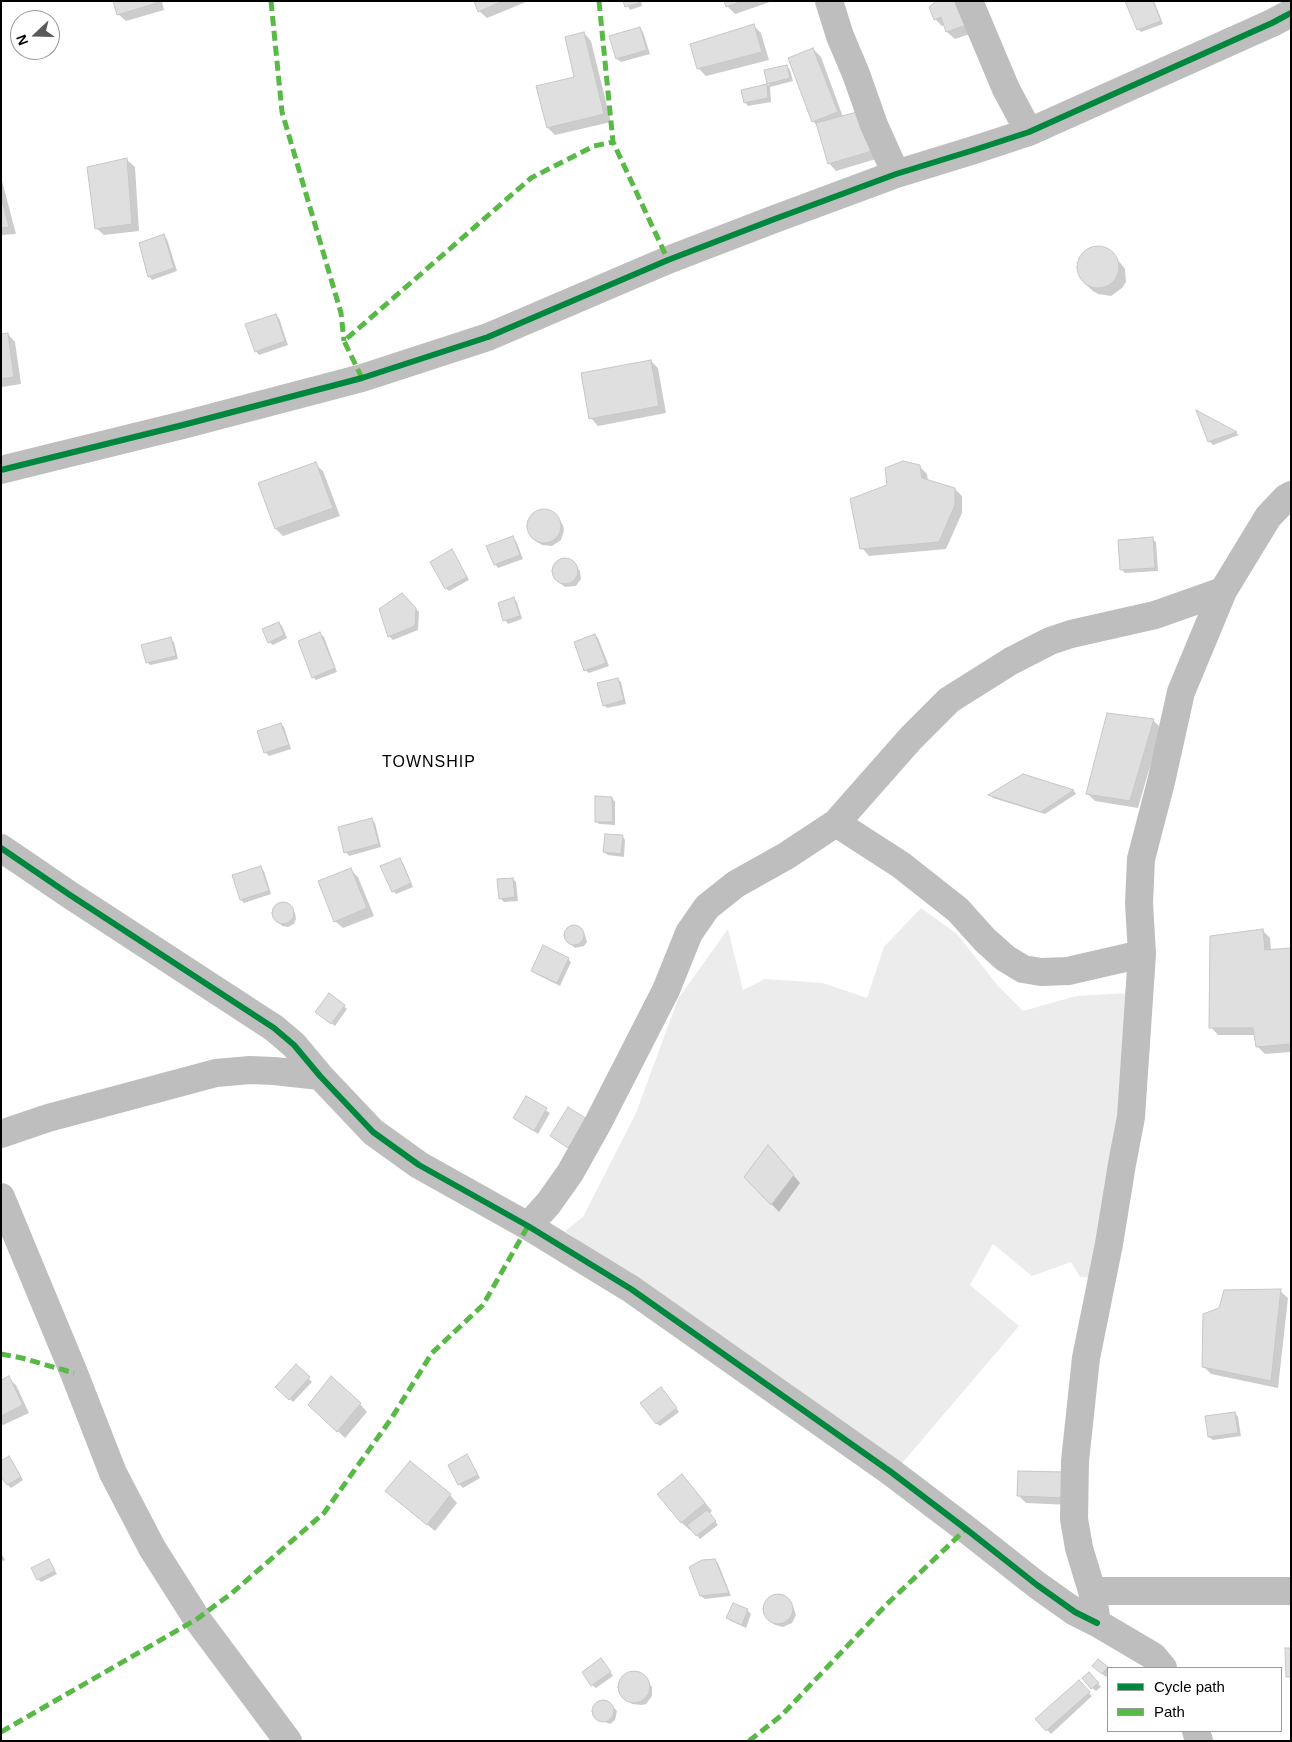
<!DOCTYPE html>
<style>
body{margin:0}
#map{position:relative;width:1292px;height:1742px;overflow:hidden;background:#fff;font-family:Arial,sans-serif}
canvas{display:block}
.frame{position:absolute;inset:0;border:2px solid #000;pointer-events:none}
.legend{position:absolute;left:1107px;top:1667px;width:175px;height:65px;box-sizing:border-box;background:#fff;border:1px solid #999;margin:0;padding:6px 9px;list-style:none;font-size:15px;color:#000}
.legend li{display:flex;align-items:center;gap:10px;height:25px}
.legend b{width:25px;border:1px solid #999}
.north{position:absolute;left:10px;top:10px;width:50px;height:50px;box-sizing:border-box;background:#fff;border:1px solid #999;border-radius:50%;rotate:249deg;font-size:14px;font-weight:700;line-height:20px;text-align:center;color:#000}
.north::after{content:'';display:block;margin:auto;width:18px;height:22px;background:#595959;clip-path:polygon(50% 0,100% 100%,50% 72%,0 100%)}
</style>
<div id="map">
<canvas width="1292" height="1742"></canvas>
<div class="frame"></div>
<ul class="legend">
<li><b style="height:6px;background:#00873e"></b>Cycle path</li>
<li><b style="height:6px;background:#58b947"></b>Path</li>
</ul>
<div class="north">N</div>
</div>
<script>
const ctx = document.querySelector('canvas').getContext('2d');
ctx.lineJoin = 'round';
function fillPath(path, color) { ctx.fillStyle = color; ctx.fill(path, 'evenodd'); }
const poly = rows => new Path2D(rows.map(r => 'M' + r).join(''));
function stroke(path, color, width, dash) { ctx.strokeStyle = color; ctx.lineWidth = width; ctx.lineCap = dash ? 'butt' : 'round'; ctx.setLineDash(dash || []); ctx.stroke(path); }
function drawText(font, color, halo, rows, align = 'center') {
  ctx.font = font + ' Arial,sans-serif'; ctx.lineWidth = 5; ctx.setLineDash([]); ctx.textBaseline = 'middle'; ctx.strokeStyle = halo; ctx.fillStyle = color; for (const [text, x, y, turn = 0] of rows) {
    ctx.save(); ctx.translate(x, y); ctx.rotate((+turn || 0) * Math.PI / 180); ctx.textAlign = isNaN(turn) ? turn : align; if (halo) ctx.strokeText(text, 0, 0); ctx.fillText(text, 0, 0); ctx.restore();
  }
}
const green = poly([
 [921,908,957,934,998,986,1023,1011,1076,996,1130,993,1109,1278,1080,1277,1071,1262,1032,1276,993,1244,970,1285,1019,1326,898,1468,565,1231,583,1217,636,1113,678,999,728,929,743,990,765,979,823,983,867,998,884,947]
]);
const shadow = poly([
 [114,1,162,1,164,10,126,21,118,14],
 [475,1,525,1,526,2,487,18,479,11],
 [625,1,641,1,642,6,630,10],
 [726,1,773,1,735,14,727,6],
 [1127,1,1154,1,1163,24,1141,32,1138,29],
 [931,7,976,32,955,39,947,32,945,25,942,26,935,19],
 [753,25,761,33,769,60,706,76,698,68],
 [640,28,643,32,650,54,621,62,617,59,611,37],
 [584,33,591,41,611,122,555,135,548,128,576,78],
 [813,49,821,57,843,117,886,156,836,171,829,163,818,127,813,121],
 [787,66,790,70,793,81,770,87,771,102,748,106,745,102,743,91,769,85,765,71],
 [127,160,135,167,139,231,104,235,96,228],
 [1,180,2,181,16,234,1,235],
 [163,235,167,239,177,271,152,280,149,276],
 [1096,247,1103,248,1114,255,1125,269,1126,282,1122,288,1111,296,1098,294,1093,291,1084,283,1078,271,1080,258,1090,249],
 [275,315,279,318,288,345,259,355,256,351],
 [8,334,15,342,21,384,1,387,1,335],
 [651,361,658,368,666,413,598,426,591,418],
 [1198,413,1236,433,1239,435,1213,445,1210,442],
 [315,464,323,471,340,516,283,536,276,529,260,484],
 [919,466,927,474,928,481,955,489,962,496,962,513,946,549,869,556,862,548,888,486],
 [548,511,556,516,563,525,564,530,561,540,552,546,542,545,537,542,528,529,530,519,537,512],
 [512,537,516,541,523,559,498,568,495,564],
 [1152,539,1156,542,1158,571,1125,573,1122,570],
 [452,551,469,580,449,591,446,588],
 [559,560,571,561,580,571,581,579,576,586,565,587,554,578,552,570],
 [402,595,419,612,418,630,393,640,389,636,381,609],
 [513,599,517,602,522,619,508,624,505,620],
 [279,623,282,626,287,638,273,645,269,642],
 [320,634,324,637,337,672,316,680,313,677],
 [595,635,598,638,609,666,589,673,585,670],
 [170,639,174,642,178,659,150,665,147,662],
 [617,679,621,682,626,704,607,708,604,705],
 [1153,720,1161,728,1138,808,1095,801,1088,794],
 [281,724,284,727,291,749,269,756,266,753,258,732],
 [1023,775,1074,791,1076,794,1045,814,993,798,990,795],
 [612,798,615,802,615,825,599,824,596,821],
 [371,819,375,823,381,847,349,856,346,852],
 [622,836,625,840,624,857,608,855,604,852],
 [399,859,403,863,413,887,396,894,393,891],
 [260,867,264,871,271,894,244,903,241,900],
 [351,870,358,877,374,916,343,928,335,921],
 [513,879,516,882,518,901,504,902,501,899],
 [283,904,289,906,295,913,296,919,294,924,288,927,282,926,274,917,275,908],
 [575,926,584,932,587,942,584,946,575,948,567,941,565,935,569,927],
 [1262,930,1270,938,1271,950,1291,949,1291,1052,1265,1054,1257,1046,1255,1035,1218,1035,1211,1027],
 [568,959,571,962,560,986,536,974,532,970],
 [344,1006,347,1009,335,1026,320,1015],
 [526,1098,550,1113,538,1134,515,1118],
 [769,1147,800,1183,779,1212,746,1177],
 [1280,1291,1288,1298,1278,1388,1211,1374,1203,1366],
 [296,1366,312,1382,293,1402,277,1387],
 [8,1378,16,1385,29,1413,1,1426,1,1381],
 [665,1392,679,1412,660,1426,656,1423],
 [310,1404,360,1404,367,1412,345,1438],
 [1235,1413,1238,1417,1241,1436,1213,1440,1209,1437,1207,1417],
 [467,1456,480,1478,463,1488,459,1484],
 [12,1461,23,1480,11,1488,8,1485],
 [1063,1473,1070,1505,1026,1503,1019,1496],
 [689,1483,712,1511,709,1514,718,1525,700,1539,691,1528,690,1530,682,1523,659,1494],
 [450,1495,457,1503,435,1531,395,1498],
 [1,1553,5,1560,1,1562],
 [715,1560,718,1563,731,1596,705,1599,701,1596],
 [48,1561,57,1574,41,1582,38,1579],
 [773,1596,782,1596,793,1606,796,1615,792,1623,783,1627,775,1625,767,1618,764,1610,766,1602],
 [733,1604,748,1611,751,1614,746,1628,731,1621,728,1618],
 [1098,1661,1108,1669,1108,1674,1106,1677,1097,1670],
 [604,1663,613,1676,596,1688,592,1685],
 [632,1673,642,1675,652,1687,652,1696,646,1704,642,1705,632,1704,621,1694,620,1685,624,1677],
 [1089,1674,1101,1687,1096,1691,1092,1688],
 [1078,1682,1092,1696,1051,1734,1037,1719],
 [602,1701,608,1702,617,1711,615,1720,610,1724,598,1719,594,1714,594,1707]
]);
const building = poly([
 [113,1,157,1,157,3,117,15,113,1],
 [474,1,503,1,478,12,474,1],
 [623,1,639,1,640,3,625,7,623,1],
 [724,1,743,1,726,7,724,1],
 [937,1,962,1,970,24,946,32,941,17,934,20,929,7,937,1],
 [1125,1,1153,1,1161,21,1137,30,1125,1],
 [754,24,762,52,697,69,690,44,754,24],
 [640,27,647,50,616,59,609,36,640,27],
 [584,32,604,114,547,128,536,86,574,77,565,37,584,32],
 [813,48,838,112,812,122,788,58,813,48],
 [787,65,790,78,767,84,764,70,787,65],
 [767,84,768,98,744,103,741,90,767,84],
 [868,109,879,149,828,164,816,123,868,109],
 [127,158,132,224,95,229,87,167,127,158],
 [1,196,9,227,1,228,1,196],
 [164,234,174,268,148,277,139,243,164,234],
 '1077 267a21 21 0 1 1 42 0a21 21 0 1 1-42 0Z',
 [276,314,285,341,255,352,245,324,276,314],
 [8,333,14,377,1,379,1,334,8,333],
 [651,360,659,406,589,419,581,373,651,360],
 [1196,410,1237,432,1208,442,1196,410],
 [903,461,920,465,922,478,955,488,955,505,939,542,860,549,850,499,887,485,885,468,903,461],
 [316,462,333,508,275,529,258,483,316,462],
 '527 526a17 17 0 1 1 34 0a17 17 0 1 1-34 0Z',
 [513,536,520,555,494,565,486,546,513,536],
 [1153,537,1155,568,1120,570,1118,540,1153,537],
 [452,549,467,577,445,589,430,562,452,549],
 '552 571a13 13 0 1 1 26 0a13 13 0 1 1-26 0Z',
 [402,593,416,608,415,626,388,637,379,609,402,593],
 [514,597,520,616,503,621,498,603,514,597],
 [279,622,284,635,268,643,262,629,279,622],
 [320,632,335,668,312,678,298,641,320,632],
 [595,634,606,663,584,671,574,642,595,634],
 [171,637,176,656,146,663,141,645,171,637],
 [618,678,624,700,603,706,597,683,618,678],
 [1107,713,1154,719,1130,801,1086,794,1107,713],
 [281,723,289,745,264,753,257,731,281,723],
 [1023,774,1074,790,1041,812,988,795,1023,774],
 [595,796,612,797,613,822,595,822,595,796],
 [372,818,379,844,344,853,338,827,372,818],
 [605,834,623,835,621,854,603,852,605,834],
 [400,858,411,883,392,892,380,866,400,858],
 [261,866,269,891,240,900,232,875,261,866],
 [351,868,367,908,334,922,318,881,351,868],
 [513,878,515,897,499,899,497,879,513,878],
 '272 913a11 11 0 1 1 22 0a11 11 0 1 1-22 0Z',
 '564 935a10 10 0 1 1 20 0a10 10 0 1 1-20 0Z',
 [1263,929,1265,950,1291,948,1291,1044,1256,1047,1253,1028,1209,1028,1210,936,1263,929],
 [543,945,569,958,557,983,531,971,543,945],
 [329,993,345,1005,331,1024,315,1012,329,993],
 [526,1096,547,1108,534,1131,513,1118,526,1096],
 [568,1107,587,1119,568,1148,550,1136,568,1107],
 [768,1145,794,1175,771,1205,744,1177,768,1145],
 [1281,1289,1271,1381,1202,1367,1203,1314,1219,1308,1224,1290,1281,1289],
 [296,1364,310,1377,289,1400,275,1387,296,1364],
 [9,1376,23,1405,1,1416,1,1380,9,1376],
 [331,1376,361,1403,337,1432,308,1405,331,1376],
 [661,1387,677,1408,656,1424,640,1403,661,1387],
 [1235,1412,1238,1433,1208,1437,1205,1416,1235,1412],
 [467,1454,478,1475,458,1485,448,1465,467,1454],
 [9,1456,21,1477,7,1485,1,1477,1,1461,9,1456],
 [410,1461,451,1494,427,1525,385,1491,410,1461],
 [1018,1471,1064,1472,1063,1498,1017,1496,1018,1471],
 [682,1474,705,1503,681,1523,657,1494,682,1474],
 [707,1510,716,1521,696,1536,687,1525,707,1510],
 [49,1559,55,1571,37,1580,31,1568,49,1559],
 [715,1559,729,1593,700,1596,689,1567,702,1560,715,1559],
 '763 1609a15 15 0 1 1 30 0a15 15 0 1 1-30 0Z',
 [733,1603,748,1609,742,1625,726,1618,733,1603],
 [1285,1648,1291,1648,1291,1677,1286,1677,1285,1648],
 [601,1658,611,1672,591,1686,582,1672,601,1658],
 [1098,1659,1108,1667,1102,1674,1092,1666,1098,1659],
 '618 1687a16 16 0 1 1 32 0a16 16 0 1 1-32 0Z',
 [1089,1672,1099,1683,1091,1689,1082,1678,1089,1672],
 [1079,1680,1090,1692,1046,1731,1035,1719,1079,1680],
 '592 1711a11 11 0 1 1 22 0a11 11 0 1 1-22 0Z'
]);
const minor = poly([
 [829,1,840,36,856,74,874,125,896,174],
 [969,1,1006,89,1029,132],
 [1,470,183,425,362,378,488,337,668,260,772,220,896,174,974,150,1029,132,1272,23,1291,13],
 [836,823,901,865,958,910,985,940,1005,958,1023,969,1041,972,1068,971,1142,954],
 [1,848,70,895,274,1028,294,1045,320,1076,373,1132,419,1165,528,1226,631,1289,891,1472,966,1529,1037,1585,1075,1612,1097,1623],
 [1,1134,48,1118,216,1073,250,1070,274,1071,320,1076],
 [1,1197,74,1373,113,1473,152,1548,197,1619,288,1741],
 [528,1226,548,1204,570,1173,598,1123,666,990,689,933,707,907,736,884,786,856,836,823,911,738,949,700,1011,661,1050,641,1071,634,1155,615,1223,591],
 [1092,1591,1291,1591],
 [1163,1668,1153,1656,1097,1623,1092,1591,1079,1548,1074,1519,1075,1461,1086,1358,1109,1244,1122,1164,1131,1117,1142,954,1139,903,1141,859,1161,782,1181,692,1223,591,1268,517,1286,498,1291,495],
 [1196,1731,1199,1741]
]);
const quiet = poly([
 [271,1,282,112,341,313,344,341],
 [599,1,613,142,668,260],
 [362,378,344,341,531,178,594,146,613,142],
 [1,1354,22,1358,74,1373],
 [1,1732,197,1619,232,1593,324,1513,391,1419,432,1353,483,1305,528,1226],
 [749,1741,782,1715,886,1605,966,1529]
]);
const cycleway = poly([
 [1,470,183,425,362,378,488,337,668,260,772,220,896,174,974,150,1029,132,1272,23,1291,13],
 [1,848,70,895,274,1028,294,1045,320,1076,373,1132,419,1165,528,1226,631,1289,891,1472,966,1529,1037,1585,1075,1612,1097,1623]
]);
const quarterNames = [
 ["TOWNSHIP",429,763]
];
fillPath(green, '#ececec');
fillPath(shadow, '#0003');
fillPath(building, '#dfdfdf');
stroke(building, '#c7c7c7', 1);
stroke(minor, '#bebebe', 28);
stroke(quiet, '#58b947', 5, [10, 5]);
stroke(cycleway, '#00873e', 6);
ctx.letterSpacing = '1px';
drawText('16px', '#000', '#fff', quarterNames);
ctx.letterSpacing = '0px';
</script>
